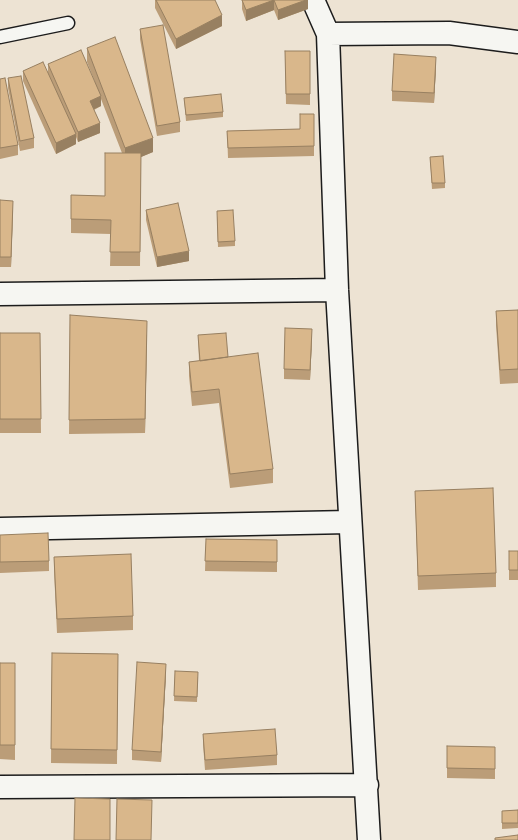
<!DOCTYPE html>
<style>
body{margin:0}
canvas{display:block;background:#f6f6f2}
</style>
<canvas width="518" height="840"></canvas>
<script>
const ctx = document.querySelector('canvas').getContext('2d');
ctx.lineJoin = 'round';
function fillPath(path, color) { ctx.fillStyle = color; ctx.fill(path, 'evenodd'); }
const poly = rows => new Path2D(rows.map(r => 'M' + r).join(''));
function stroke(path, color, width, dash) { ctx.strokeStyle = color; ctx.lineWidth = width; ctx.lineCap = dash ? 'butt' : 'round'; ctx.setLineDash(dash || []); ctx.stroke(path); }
const built = poly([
 [0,0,518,0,518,840,0,840]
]);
const lane = poly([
 [0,37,68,23]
]);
const street = poly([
 [313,0,328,34,337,290,369,840],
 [328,34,449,33,518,42],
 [0,294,337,290],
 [0,529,349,522],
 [0,787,367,785]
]);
const wall = poly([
 [155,0,215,0,222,26,176,49,155,8],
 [242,0,308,0,308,9,278,20,274,10,246,21,242,9],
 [140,29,180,122,180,132,157,136,140,39],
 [87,48,153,152,141,157,140,266,110,266,111,234,71,233,71,195,105,196,122,153,101,99,101,106,94,110,100,133,78,142,76,137,76,144,56,154,23,81,23,71,48,72,48,64,95,82,87,62],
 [285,51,310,51,310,105,286,104],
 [436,67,434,103,392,101,392,91],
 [8,78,34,138,34,148,20,151,8,88],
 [0,79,18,145,18,155,0,159],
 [184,98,223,112,223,117,186,121],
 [300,114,314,114,314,156,228,158,227,131,300,129],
 [430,157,445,183,445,188,432,189],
 [0,200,13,211,11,267,0,267],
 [146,210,189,261,157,267,146,220],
 [217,216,235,241,235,246,218,247],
 [518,310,518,383,500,384,496,325,496,311],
 [70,315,147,335,145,433,69,434],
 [0,333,40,333,41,433,0,433],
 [198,335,228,357,273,469,273,483,230,488,219,403,192,406,189,376,189,362,199,361],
 [312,339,310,380,284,379,284,369],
 [415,491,496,573,496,587,418,590],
 [0,535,49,561,49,571,0,573],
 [206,539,277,540,277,572,205,571],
 [509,551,518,551,518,580,509,580],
 [54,557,133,616,133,630,57,633,54,571],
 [52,653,118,654,117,764,51,763],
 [0,663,15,663,15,760,0,759],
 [175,671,198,677,197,702,174,701],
 [166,674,161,762,132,760,132,750],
 [203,734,277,755,277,765,205,770,203,744],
 [495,757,495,779,447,778,447,768],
 [518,810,518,828,502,829,502,811]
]);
const shadedWall = poly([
 [274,0,274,10,246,21,246,10],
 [306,0,308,0,308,9,278,20,278,10],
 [222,15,222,26,176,49,176,39],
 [436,57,436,67,434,103,434,93],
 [101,96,101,106,90,111,90,101],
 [100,123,100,133,78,142,78,132],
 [76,134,76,144,56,154,56,143],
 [153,138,153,152,141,157,140,266,141,157,125,162,125,148],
 [13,201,13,211,11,267,11,257],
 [189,251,189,261,157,267,157,257],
 [147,321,147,335,145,433,145,419],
 [312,329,312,339,310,380,310,370],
 [166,664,166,674,161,762,161,752]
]);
const building = poly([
 [156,0,215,0,222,15,176,39,156,0],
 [242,0,306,0,278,10,274,0,246,10,242,0],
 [163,25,180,122,157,126,140,29,163,25],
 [115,37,153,138,125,148,87,48,115,37],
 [81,50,101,96,90,101,100,123,78,132,48,64,81,50],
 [285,51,310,51,310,94,286,94,285,51],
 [394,54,436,57,434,93,392,91,394,54],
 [43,62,76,134,56,143,23,71,43,62],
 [21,76,34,138,20,141,8,78,21,76],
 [5,78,18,145,0,148,0,79,5,78],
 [221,94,223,112,186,115,184,98,221,94],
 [300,114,314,114,314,146,228,148,227,131,300,129,300,114],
 [105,153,141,153,140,252,110,252,111,220,71,219,71,195,105,196,105,153],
 [443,156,445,183,432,183,430,157,443,156],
 [0,200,13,201,11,257,0,257,0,200],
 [178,203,189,251,157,257,146,210,178,203],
 [233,210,235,241,218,242,217,211,233,210],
 [518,310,518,369,500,370,496,311,518,310],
 [70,315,147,321,145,419,69,420,70,315],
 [285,328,312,329,310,370,284,369,285,328],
 [0,333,40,333,41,419,0,419,0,333],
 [226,333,228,357,200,361,198,335,226,333],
 [258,353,273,469,230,474,219,389,192,392,189,362,258,353],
 [493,488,496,573,418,576,415,491,493,488],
 [48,533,49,561,0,562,0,535,48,533],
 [206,539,277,540,277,562,205,561,206,539],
 [509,551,518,551,518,570,509,570,509,551],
 [131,554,133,616,57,619,54,557,131,554],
 [52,653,118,654,117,750,51,749,52,653],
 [137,662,166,664,161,752,132,750,137,662],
 [0,663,15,663,15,745,0,745,0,663],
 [175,671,198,672,197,697,174,696,175,671],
 [275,729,277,755,205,760,203,734,275,729],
 [447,746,495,747,495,769,447,768,447,746],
 [75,798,110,799,110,840,74,840,75,798],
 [117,799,152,800,151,840,116,840,117,799],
 [518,810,518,823,502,823,502,811,518,810],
 [518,835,518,840,495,840,495,838,518,835]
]);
fillPath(built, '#ede3d3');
stroke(lane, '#1c1c1c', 15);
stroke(street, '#1c1c1c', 25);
stroke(lane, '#f6f6f2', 12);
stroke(street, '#f6f6f2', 22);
fillPath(wall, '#bb9d78');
fillPath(shadedWall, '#988061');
fillPath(building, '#d9b78b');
stroke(building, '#988061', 1);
</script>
